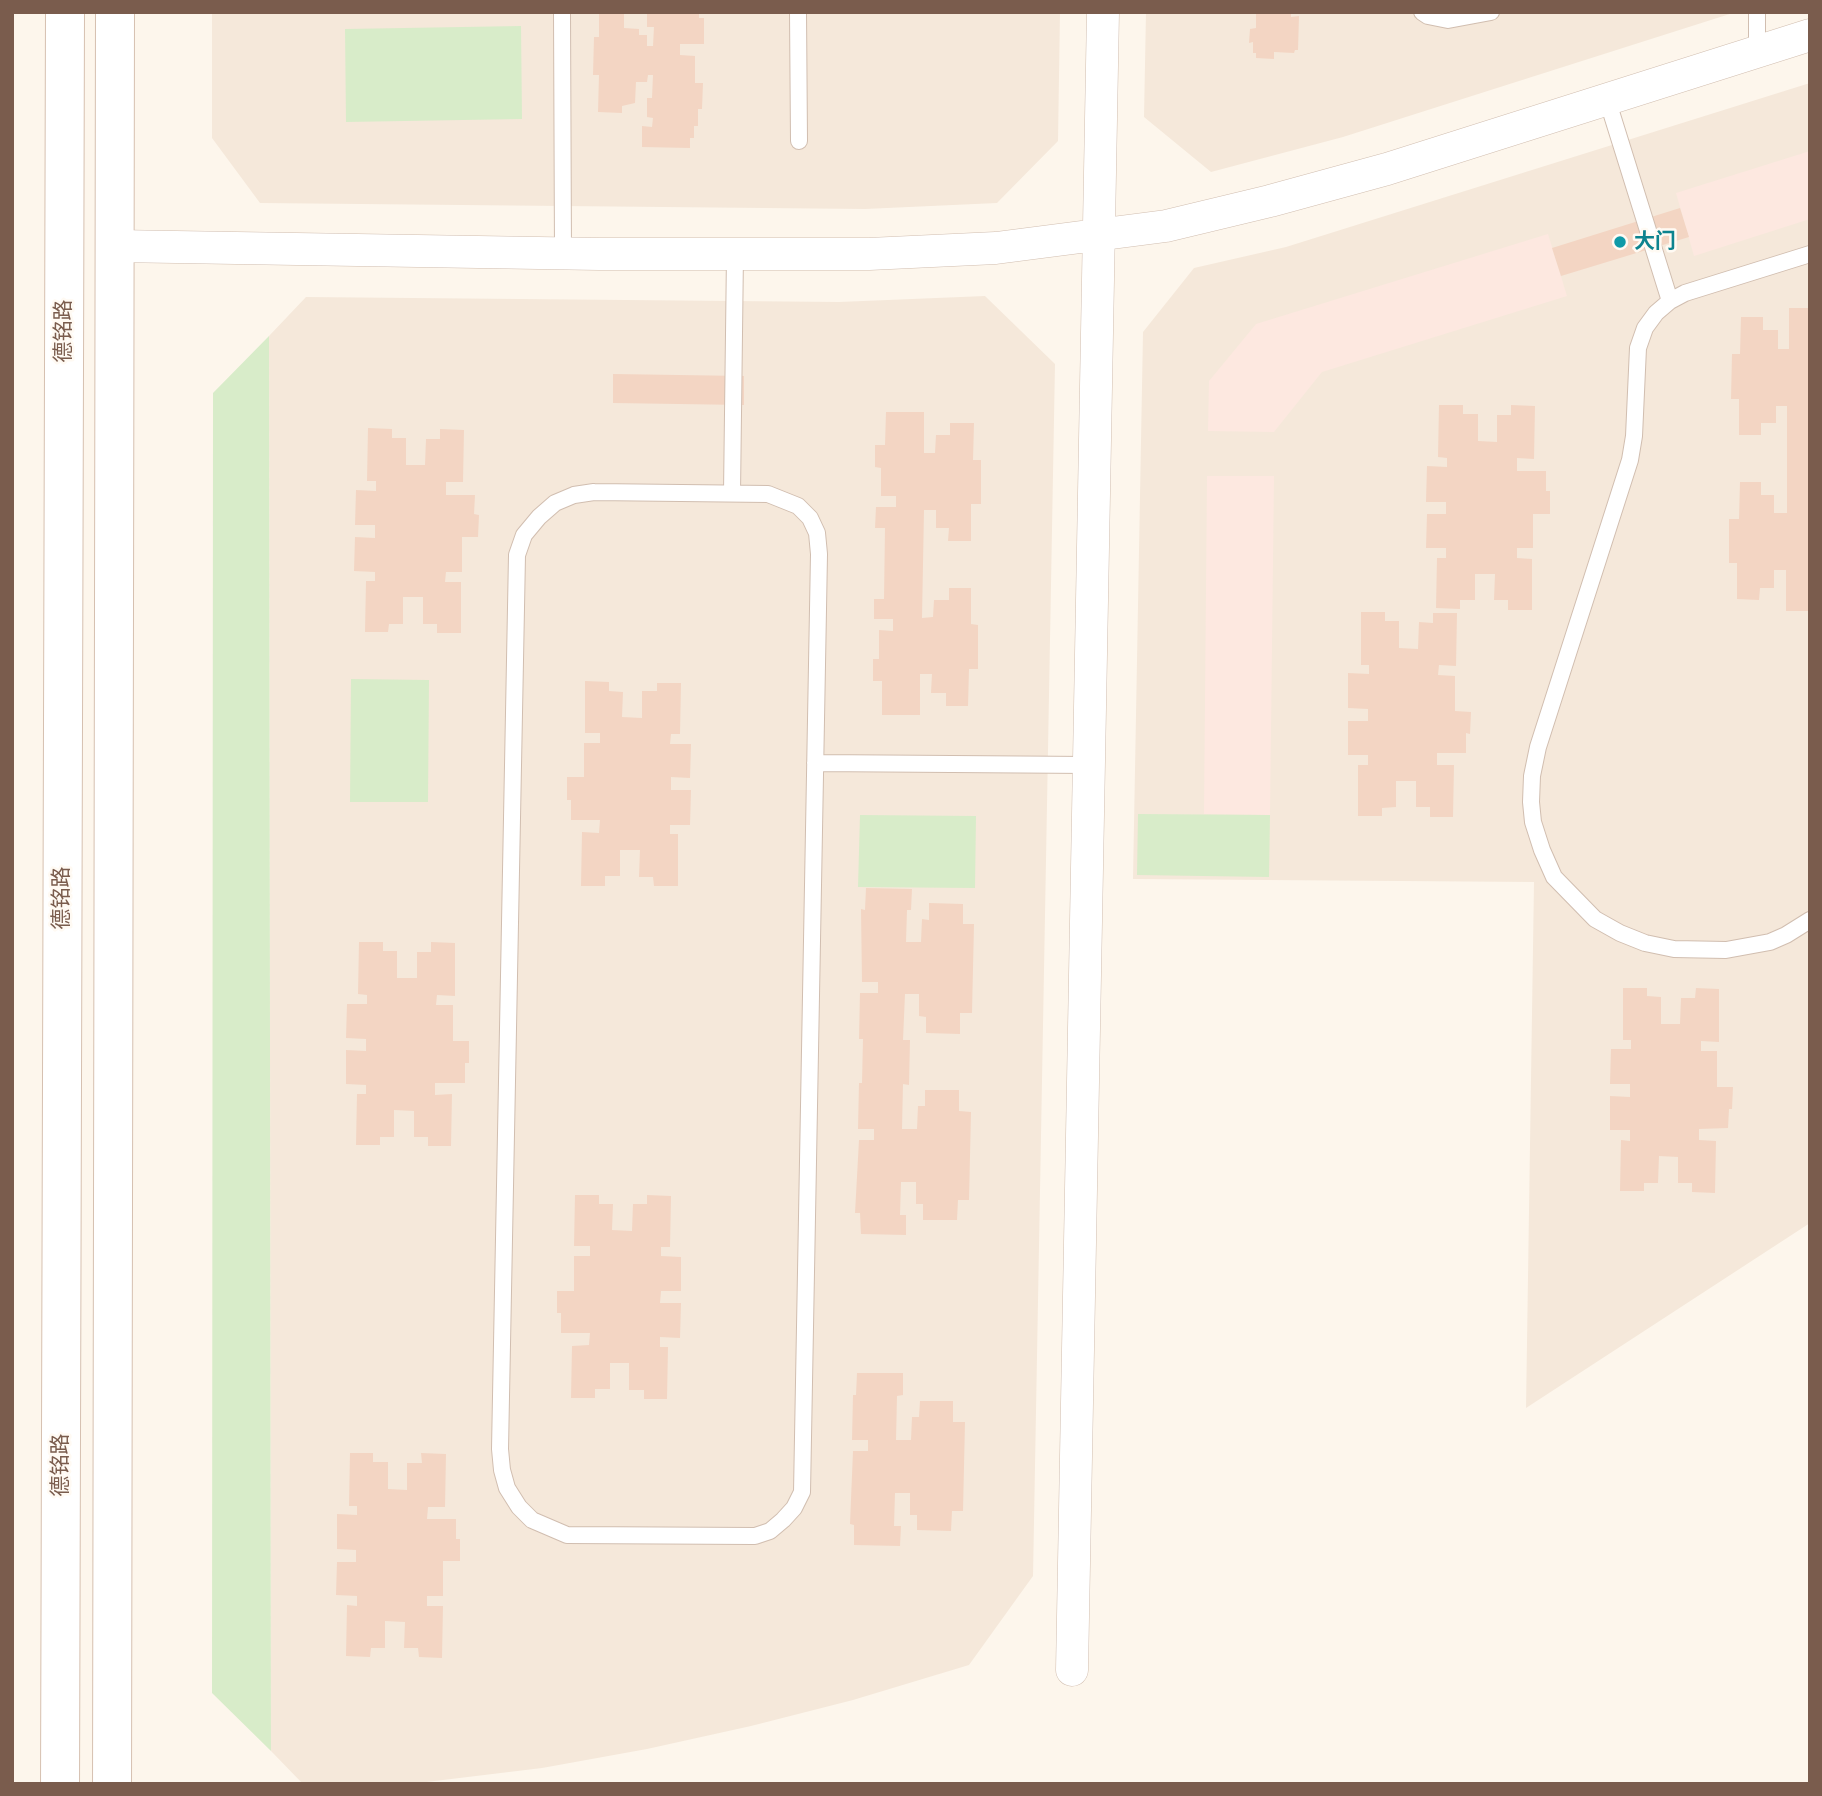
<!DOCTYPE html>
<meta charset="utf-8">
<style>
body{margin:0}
#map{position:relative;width:1822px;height:1796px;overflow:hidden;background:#fdf6ec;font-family:"Fira Sans",sans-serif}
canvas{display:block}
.frame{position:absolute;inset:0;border:14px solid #7a5c4d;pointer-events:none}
</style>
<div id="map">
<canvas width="1822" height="1796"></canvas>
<div class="frame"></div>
</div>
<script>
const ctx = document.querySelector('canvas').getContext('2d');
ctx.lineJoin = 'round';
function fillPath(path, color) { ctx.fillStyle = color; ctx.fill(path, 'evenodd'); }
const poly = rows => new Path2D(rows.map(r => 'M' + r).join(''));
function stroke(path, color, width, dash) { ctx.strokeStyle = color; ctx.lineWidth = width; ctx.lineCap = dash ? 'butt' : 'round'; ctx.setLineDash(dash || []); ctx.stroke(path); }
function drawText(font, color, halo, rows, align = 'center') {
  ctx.font = font + ' "Fira Sans","Noto Sans SC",sans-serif'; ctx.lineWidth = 5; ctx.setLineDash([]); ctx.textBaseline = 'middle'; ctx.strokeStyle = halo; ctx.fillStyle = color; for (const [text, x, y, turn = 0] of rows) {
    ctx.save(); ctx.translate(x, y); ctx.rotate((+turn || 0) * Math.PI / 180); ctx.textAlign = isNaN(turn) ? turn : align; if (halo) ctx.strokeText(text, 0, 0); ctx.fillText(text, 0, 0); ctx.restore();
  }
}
const residential = poly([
 [212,12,1060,12,1058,141,997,203,865,209,260,203,212,138],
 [1146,12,1736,12,1343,137,1211,172,1144,117],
 [1810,83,1810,1223,1526,1408,1534,882,1133,879,1143,332,1194,268,1286,247],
 [985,296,1055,364,1033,1576,969,1665,853,1700,751,1726,647,1749,542,1768,410,1784,303,1784,271,1751,269,336,306,297,839,302]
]);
const commercial = poly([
 [1810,151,1810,219,1694,256,1676,193],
 [1548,234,1567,296,1322,372,1274,432,1208,431,1209,381,1256,324],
 [1207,476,1274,476,1270,815,1204,814]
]);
const green = poly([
 [521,26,522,119,346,122,345,29],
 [269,336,271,1751,212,1693,213,393],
 [351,679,429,680,428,802,350,802],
 [1138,814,1270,815,1269,877,1137,875],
 [860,815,976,816,975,888,858,887]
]);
const building = poly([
 [599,12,624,12,624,28,639,29,639,35,647,35,647,46,653,46,654,27,647,27,647,12,699,12,699,18,704,18,704,44,680,44,680,55,695,56,695,83,703,83,702,109,698,109,698,126,694,126,694,138,690,138,690,148,642,147,642,126,652,127,653,118,647,117,647,98,652,98,653,75,648,75,647,82,636,82,635,103,622,106,622,113,598,112,599,75,593,75,594,37,599,37],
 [1256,12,1291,12,1291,17,1299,16,1298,50,1295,50,1294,53,1274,52,1274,59,1256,58,1256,53,1253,53,1253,42,1249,43,1250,29,1256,28],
 [1680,208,1689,237,1561,276,1552,248],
 [1789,308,1810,308,1810,611,1786,611,1786,570,1774,570,1774,588,1760,588,1759,600,1737,599,1737,563,1729,563,1729,519,1739,519,1740,482,1761,482,1761,495,1774,495,1774,513,1787,513,1787,406,1776,406,1776,423,1761,423,1761,435,1739,435,1739,399,1731,399,1732,354,1740,354,1741,317,1763,317,1763,330,1778,330,1778,349,1789,349],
 [613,374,744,376,744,405,613,403],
 [1439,405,1463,405,1463,414,1478,414,1478,441,1497,442,1497,415,1511,415,1511,405,1535,406,1534,459,1517,458,1517,471,1546,471,1546,491,1550,491,1550,514,1533,514,1533,548,1517,548,1517,558,1532,559,1532,610,1508,610,1508,600,1494,600,1495,574,1475,574,1475,600,1460,600,1460,609,1436,608,1437,558,1446,558,1446,548,1426,548,1427,514,1446,514,1446,502,1426,502,1427,466,1447,467,1447,458,1438,457],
 [886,412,924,412,924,453,935,453,936,435,950,435,950,423,974,423,973,460,981,460,981,504,971,504,971,541,948,541,949,528,936,528,936,510,924,510,922,618,933,617,934,600,949,600,949,588,971,588,971,624,978,625,978,669,969,669,968,706,946,706,946,693,931,693,932,674,920,674,920,715,882,715,882,681,873,681,873,659,879,659,879,630,893,631,893,619,874,619,874,599,884,599,885,528,875,528,876,507,896,507,896,496,881,496,881,468,875,467,875,445,885,445],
 [368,428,392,429,392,438,406,438,406,465,425,465,426,439,440,439,440,429,464,430,463,482,446,482,446,495,475,495,474,514,479,515,478,537,462,537,462,572,446,572,445,582,461,582,461,633,437,633,437,624,423,624,423,597,403,597,403,624,389,624,388,632,365,632,366,581,375,581,375,572,354,571,355,537,375,538,375,525,355,525,356,490,376,491,376,481,367,481],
 [1361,612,1385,612,1385,621,1399,621,1399,648,1418,649,1419,622,1433,623,1433,613,1457,613,1456,666,1439,665,1438,675,1455,676,1455,711,1471,712,1470,734,1466,733,1466,753,1437,753,1437,765,1454,765,1453,817,1430,817,1430,807,1416,807,1416,781,1396,781,1396,807,1382,808,1382,816,1358,816,1358,765,1368,765,1368,755,1348,755,1348,721,1368,721,1368,709,1348,708,1348,673,1369,674,1369,665,1361,665],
 [585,681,609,682,609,691,623,692,622,717,642,718,642,691,657,691,657,683,681,683,680,734,671,734,670,744,691,744,690,778,671,777,671,790,691,790,690,825,670,825,670,834,678,834,678,886,654,886,653,877,639,877,640,850,620,850,620,876,605,876,605,886,581,886,582,832,599,833,600,820,571,820,571,800,567,800,567,777,584,777,584,743,600,743,600,733,585,733],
 [866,888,912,889,911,910,907,910,906,942,921,942,922,919,929,920,929,903,963,904,963,924,974,924,972,1013,960,1013,960,1034,926,1033,926,1017,919,1016,919,994,905,994,903,1040,910,1040,909,1085,903,1084,902,1129,917,1129,918,1106,925,1106,925,1090,959,1090,959,1111,971,1112,969,1200,958,1200,957,1220,923,1220,923,1204,916,1204,916,1182,901,1182,900,1215,906,1215,906,1235,861,1234,860,1213,855,1213,859,1140,874,1140,874,1129,858,1129,859,1083,862,1083,863,1039,859,1039,860,993,878,993,878,982,862,982,861,909,865,910],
 [359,942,383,942,383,951,397,951,397,978,417,978,417,952,431,952,431,942,455,943,455,996,437,995,436,1005,453,1005,453,1041,469,1041,469,1063,465,1063,465,1083,435,1083,435,1095,452,1094,451,1146,428,1146,428,1137,414,1137,414,1111,394,1110,394,1137,380,1137,380,1145,356,1145,357,1094,366,1094,366,1085,346,1084,346,1050,366,1051,366,1039,346,1038,347,1004,367,1004,367,995,358,994],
 [1623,988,1647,988,1647,996,1661,997,1661,1024,1680,1024,1681,998,1695,998,1696,988,1719,989,1719,1042,1701,1041,1701,1051,1717,1051,1717,1087,1733,1087,1732,1109,1729,1109,1728,1128,1699,1129,1699,1140,1716,1141,1715,1193,1692,1192,1692,1183,1678,1183,1678,1157,1659,1156,1658,1183,1644,1183,1644,1191,1620,1191,1621,1140,1630,1141,1630,1130,1610,1130,1610,1096,1630,1097,1630,1084,1610,1084,1611,1049,1631,1049,1631,1040,1623,1040],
 [575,1195,599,1195,599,1204,613,1204,612,1230,632,1231,633,1204,647,1204,647,1195,671,1196,670,1247,661,1247,661,1256,681,1257,681,1291,661,1291,660,1303,681,1303,680,1338,660,1337,660,1347,668,1347,667,1399,644,1399,644,1390,629,1390,629,1363,610,1363,610,1389,595,1389,595,1398,571,1398,572,1346,589,1345,590,1333,561,1333,561,1313,557,1313,557,1291,574,1291,574,1256,590,1256,590,1246,574,1246],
 [857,1373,903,1373,903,1395,897,1396,896,1440,911,1440,912,1417,919,1417,920,1401,953,1401,953,1422,965,1422,963,1511,952,1511,951,1531,917,1530,917,1515,910,1515,910,1493,895,1493,894,1526,901,1526,900,1546,854,1545,854,1525,850,1524,853,1451,868,1451,868,1440,852,1440,853,1395,856,1395],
 [350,1453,373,1453,373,1462,388,1462,388,1489,407,1490,407,1463,422,1463,421,1453,446,1454,445,1507,428,1507,427,1519,456,1519,456,1539,460,1539,460,1561,443,1561,443,1596,427,1596,427,1606,443,1606,442,1658,419,1657,418,1648,404,1648,405,1622,385,1621,385,1648,371,1648,370,1657,346,1656,347,1605,357,1606,357,1596,336,1595,337,1562,356,1562,356,1550,337,1549,337,1514,357,1515,357,1506,349,1506]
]);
const lane = poly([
 [562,12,563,253],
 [798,12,799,141],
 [1422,12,1428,16,1448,20,1491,12],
 [1757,52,1757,12],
 [1607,99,1670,301],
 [1810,254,1685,293,1670,301,1656,313,1645,328,1638,348,1634,436,1630,460,1538,747,1532,776,1531,802,1533,822,1542,850,1554,877,1595,919,1620,933,1645,943,1674,949,1726,950,1770,942,1786,935,1810,920],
 [594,492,768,494,798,506,810,518,817,533,819,554,802,1492,794,1508,783,1520,770,1531,755,1536,567,1535,532,1520,519,1507,507,1488,502,1470,500,1449,517,555,524,535,539,517,555,503,574,495,594,492],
 [732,493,735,254],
 [815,763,1089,765]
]);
const street = poly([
 [115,246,599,254,869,254,996,248,1166,226,1270,201,1387,169,1810,35],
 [1072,1670,1103,12]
]);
const secondary = poly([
 [60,1784,65,12],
 [112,1784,115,12]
]);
const markers = [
 [1620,242,7,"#0f9aa8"]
];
const cultureNames = [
 ["大门",1634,242]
];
const streetNames = [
 ["德铭路",64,331,-90],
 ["德铭路",62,898,-90],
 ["德铭路",61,1465,-90]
];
fillPath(residential, '#f5e8da');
fillPath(commercial, '#fde8e0');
fillPath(green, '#d8ecc9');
fillPath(building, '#f3d5c3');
stroke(lane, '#d1beb0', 18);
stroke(street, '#d1beb0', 33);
stroke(secondary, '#d6c0b0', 40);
stroke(lane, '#fff', 16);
stroke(street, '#fff', 32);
stroke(secondary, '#fff', 38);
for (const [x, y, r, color] of markers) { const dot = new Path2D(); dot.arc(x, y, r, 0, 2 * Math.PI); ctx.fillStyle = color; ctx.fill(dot); stroke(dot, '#fffaf3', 2.5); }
drawText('bold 21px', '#0d838f', '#fffaf3', cultureNames, 'left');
drawText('21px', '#7a5c4d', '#fffaf3', streetNames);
</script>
